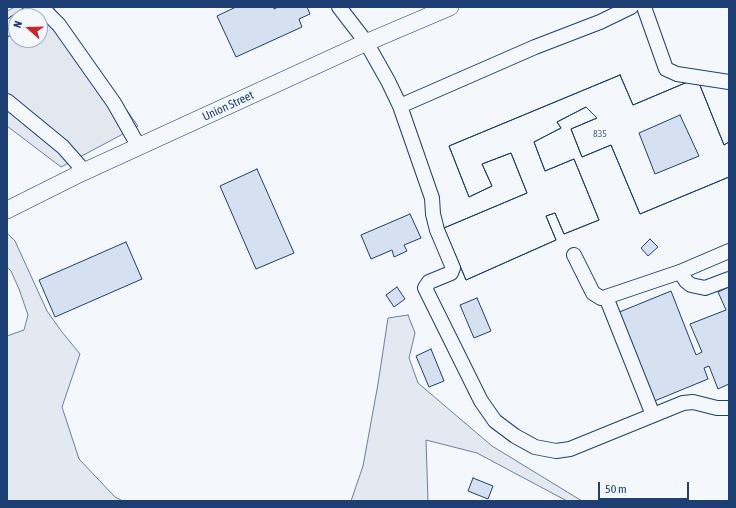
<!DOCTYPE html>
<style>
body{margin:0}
#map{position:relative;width:736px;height:508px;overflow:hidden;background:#f4f7fb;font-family:"Asap Condensed",sans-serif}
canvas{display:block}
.frame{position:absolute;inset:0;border:8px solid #1d3f73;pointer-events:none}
.north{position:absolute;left:8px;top:8px;width:40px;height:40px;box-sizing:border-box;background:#f4f7fb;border:1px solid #9eadc5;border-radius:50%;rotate:290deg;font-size:11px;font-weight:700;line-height:16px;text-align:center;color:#1d3f73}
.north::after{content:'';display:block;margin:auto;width:14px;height:18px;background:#c62828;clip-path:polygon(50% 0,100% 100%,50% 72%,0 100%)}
.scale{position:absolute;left:598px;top:482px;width:91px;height:18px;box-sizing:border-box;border:2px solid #1d3f73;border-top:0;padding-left:5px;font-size:12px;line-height:14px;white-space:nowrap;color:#1d3f73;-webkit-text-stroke:3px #f4f7fb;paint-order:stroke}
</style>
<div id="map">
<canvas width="736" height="508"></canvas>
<div class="frame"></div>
<div class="north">N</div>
<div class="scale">50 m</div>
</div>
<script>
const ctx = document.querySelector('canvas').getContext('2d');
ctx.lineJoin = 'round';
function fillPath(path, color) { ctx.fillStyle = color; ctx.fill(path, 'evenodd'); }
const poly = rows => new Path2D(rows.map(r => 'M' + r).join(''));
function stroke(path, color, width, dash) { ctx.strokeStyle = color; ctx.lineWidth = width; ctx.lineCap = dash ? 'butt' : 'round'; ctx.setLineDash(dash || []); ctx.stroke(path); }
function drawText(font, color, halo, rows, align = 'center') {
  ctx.font = font + ' "Asap Condensed",sans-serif'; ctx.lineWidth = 3; ctx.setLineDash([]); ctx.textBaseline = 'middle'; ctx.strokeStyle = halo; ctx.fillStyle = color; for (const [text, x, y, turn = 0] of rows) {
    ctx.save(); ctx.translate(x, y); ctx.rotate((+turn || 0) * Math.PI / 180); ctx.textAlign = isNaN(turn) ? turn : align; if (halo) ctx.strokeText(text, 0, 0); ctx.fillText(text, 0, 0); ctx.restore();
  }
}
const green = poly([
 [7,233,15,241,47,311,62,332,80,354,62,407,79,459,115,497,123,501,7,501,7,336,24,330,28,315,19,289,11,271,7,267,7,233],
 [408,315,415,333,409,358,418,383,492,446,582,501,567,501,477,453,426,440,428,501,351,501,363,466,378,384,388,318,408,315]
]);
const parking = poly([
 [15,7,53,7,138,126,61,167,7,126,7,11,15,7],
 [16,16,40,16,40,40,16,40,16,16]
]);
const building = poly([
 [236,7,274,7,274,9,278,7,307,7,310,14,299,19,302,27,236,57,217,16,236,7],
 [620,75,633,105,697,78,724,145,729,142,729,177,640,214,611,145,582,157,571,129,597,118,586,107,557,122,561,128,534,142,545,171,574,159,599,220,564,234,555,213,546,216,556,240,466,280,444,228,527,193,511,153,482,164,492,186,469,197,449,146,620,75],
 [680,115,699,156,655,174,639,133,680,115],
 [620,75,633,105,697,78,724,145,729,142,729,177,640,214,611,145,582,157,571,129,597,118,586,107,557,122,561,128,534,142,545,171,574,159,599,220,564,234,555,213,546,216,556,240,466,280,444,228,527,193,511,153,482,164,492,186,469,197,449,146,620,75],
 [257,169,294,253,256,269,220,186,257,169],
 [410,214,421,238,404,245,407,251,394,257,392,250,371,259,361,235,410,214],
 [650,239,658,247,648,256,641,248,650,239],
 [126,242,142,279,55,317,39,280,126,242],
 [397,287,405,299,394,307,386,295,397,287],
 [729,287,729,384,718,389,709,366,704,368,708,379,652,402,617,313,671,291,696,355,702,352,690,324,726,310,718,292,729,287],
 [477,298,491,331,474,338,460,305,477,298],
 [431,349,444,381,429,387,416,356,431,349],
 [473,478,493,486,488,499,468,491,473,478]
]);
const minor = poly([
 [41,7,59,25,114,103,139,147],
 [339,7,366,42,388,81,400,106,535,47,600,22,631,7],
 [644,7,666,69,677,74,729,82],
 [25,16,38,7],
 [7,29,16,22],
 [7,101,63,147,85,172],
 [400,106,432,198,433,214,437,230,453,268,451,273,429,282,425,288,481,401,495,421,515,436,535,447,556,451,570,449,683,403,693,402,717,408,729,408],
 [574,255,593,293,601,298,606,297,680,272,729,251],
 [680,272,686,281,691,285,705,288,729,279],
 [606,297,653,415]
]);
const major = poly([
 [7,210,81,173,356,47,450,7]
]);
const numberNames = [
 ["835",600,134]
];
const streetNames = [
 ["Union Street",228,106,-25]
];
fillPath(green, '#e3e9f0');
stroke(green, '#687fa3', 1);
fillPath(parking, '#e3e8f0');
stroke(parking, '#687fa3', 1);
fillPath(building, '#d5e0f0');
stroke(building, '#1d3f73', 1);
stroke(minor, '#1d3f73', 16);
stroke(major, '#1d3f73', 18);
stroke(minor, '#f4f7fb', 14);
stroke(major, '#f4f7fb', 17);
drawText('10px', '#4b6792', null, numberNames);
drawText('12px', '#1d3f73', '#f4f7fb', streetNames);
</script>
